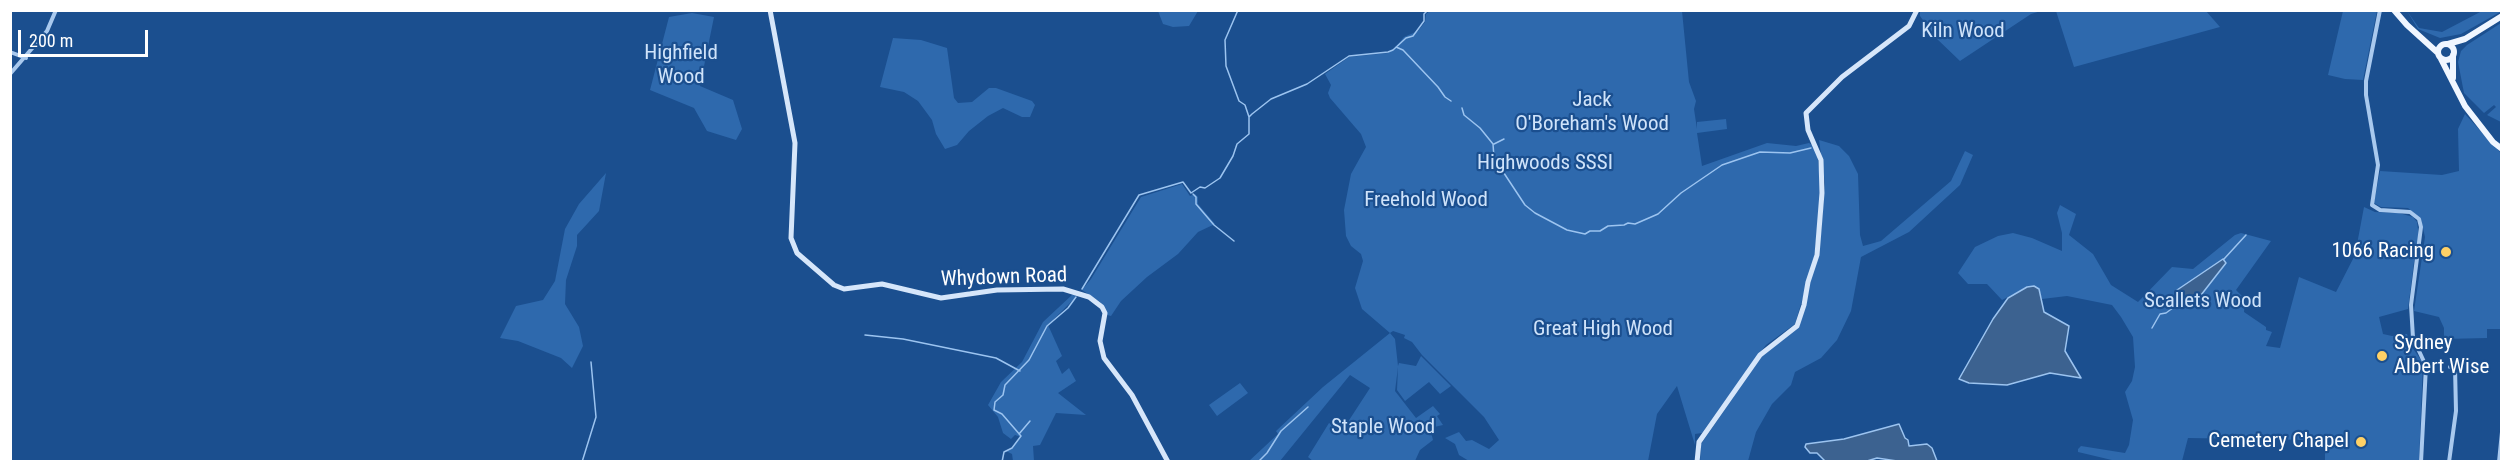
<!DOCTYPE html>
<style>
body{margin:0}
#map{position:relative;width:2512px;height:472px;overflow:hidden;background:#1b4f8f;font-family:"Roboto Condensed",sans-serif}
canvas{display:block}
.frame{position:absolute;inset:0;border:12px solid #fff;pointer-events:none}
.scale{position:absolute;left:18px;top:30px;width:130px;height:27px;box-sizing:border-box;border:3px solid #fff;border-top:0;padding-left:8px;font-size:18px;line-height:21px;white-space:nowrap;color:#fff;-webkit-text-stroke:4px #1b4f8f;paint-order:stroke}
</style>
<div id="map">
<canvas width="2512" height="472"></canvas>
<div class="frame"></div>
<div class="scale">200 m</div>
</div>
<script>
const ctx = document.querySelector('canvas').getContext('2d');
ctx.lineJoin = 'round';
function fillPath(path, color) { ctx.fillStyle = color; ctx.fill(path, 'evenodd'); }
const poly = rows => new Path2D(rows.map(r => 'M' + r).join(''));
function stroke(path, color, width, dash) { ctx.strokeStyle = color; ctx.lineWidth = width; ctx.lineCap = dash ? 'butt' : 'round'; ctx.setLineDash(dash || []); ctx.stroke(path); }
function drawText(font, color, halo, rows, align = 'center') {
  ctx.font = font + ' "Roboto Condensed",sans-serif'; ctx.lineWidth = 4.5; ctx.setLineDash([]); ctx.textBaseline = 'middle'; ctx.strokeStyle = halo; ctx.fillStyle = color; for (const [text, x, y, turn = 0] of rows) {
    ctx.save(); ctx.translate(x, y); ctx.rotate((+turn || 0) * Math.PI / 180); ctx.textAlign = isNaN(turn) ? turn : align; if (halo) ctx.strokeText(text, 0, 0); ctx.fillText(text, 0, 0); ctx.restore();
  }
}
const green = poly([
 [1158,11,1198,11,1189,26,1173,27,1163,24],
 [1430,11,1682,11,1689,82,1696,101,1694,109,1697,129,1697,122,1726,119,1727,129,1697,133,1702,166,1767,143,1796,146,1809,143,1814,146,1818,159,1821,192,1814,260,1795,324,1766,345,1755,359,1702,433,1695,434,1695,445,1677,386,1657,414,1648,461,1469,461,1459,455,1455,444,1445,438,1459,432,1466,441,1472,440,1489,449,1499,440,1484,417,1422,355,1412,342,1404,338,1405,335,1393,331,1390,333,1395,339,1398,366,1399,363,1416,366,1421,356,1451,386,1440,394,1429,382,1405,401,1397,390,1398,367,1395,391,1416,418,1433,406,1440,414,1437,416,1443,425,1430,428,1433,440,1420,450,1415,461,1314,462,1308,457,1329,423,1342,431,1370,388,1350,375,1280,461,1248,462,1278,434,1276,431,1323,387,1390,333,1362,309,1355,288,1363,261,1361,254,1351,246,1346,236,1344,210,1351,174,1366,147,1361,134,1330,98,1328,93,1331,85,1325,74,1349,57,1388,53,1393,50,1404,37,1418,31,1425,22,1426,14],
 [1920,11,1920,10,2041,11,2031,14,1960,61,1935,37,1920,16],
 [2056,11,2206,11,2220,27,2074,67],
 [2343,11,2377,11,2363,80,2345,79,2328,75],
 [2407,11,2419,28,2442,32,2482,11,2502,11,2461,34,2440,38,2418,29],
 [692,13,714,17,700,86,733,100,742,129,736,140,707,131,694,108,650,90,669,17],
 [2501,23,2501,122,2487,115,2496,107,2494,105,2484,113,2464,93,2458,62,2461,51,2467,45],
 [893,38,921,40,947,48,954,98,958,103,972,102,989,88,996,88,1032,101,1035,105,1030,117,1022,117,1003,108,988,116,969,131,957,145,945,149,936,134,932,120,918,101,904,92,880,87],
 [2465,114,2501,153,2501,329,2487,329,2487,338,2444,339,2444,328,2439,317,2414,311,2425,237,2421,219,2408,208,2381,207,2374,203,2380,171,2442,175,2459,171,2458,129],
 [1819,140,1839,146,1849,156,1858,174,1860,235,1863,246,1881,241,1951,181,1965,151,1973,155,1960,185,1909,232,1861,257,1851,311,1837,340,1821,358,1795,372,1791,385,1772,404,1756,432,1748,461,1700,462,1701,444,1762,356,1799,327,1821,233,1825,183],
 [606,173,599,211,577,235,577,246,566,280,565,304,579,327,583,346,572,368,561,358,518,341,500,338,516,306,543,300,555,281,565,229,579,204],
 [1182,184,1190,196,1195,194,1198,197,1198,204,1215,224,1198,232,1178,254,1147,277,1121,301,1111,316,1107,315,1100,302,1082,290,1091,279,1141,197],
 [2060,205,2076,214,2069,235,2093,254,2111,285,2138,302,2172,267,2193,269,2235,235,2241,233,2271,241,2236,290,2245,299,2244,312,2266,327,2266,330,2272,332,2266,346,2280,348,2299,277,2336,292,2355,255,2364,207,2375,212,2399,213,2413,217,2417,222,2419,237,2414,262,2408,309,2379,317,2383,334,2392,336,2407,334,2412,347,2423,363,2419,461,2325,461,2325,444,2311,440,2188,438,2182,461,2116,461,2078,452,2078,449,2081,446,2125,453,2129,445,2133,420,2125,392,2132,381,2135,367,2133,337,2121,317,2112,305,2067,296,2042,299,2039,289,2027,287,2002,300,1987,284,1968,284,1958,273,1975,247,1998,236,2013,233,2032,238,2062,251,2062,233,2057,213],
 [1073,294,1076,295,1073,300,1048,325,1062,356,1056,361,1062,374,1069,368,1076,381,1058,393,1086,415,1056,413,1040,445,1033,446,1034,461,1013,461,1012,454,1006,451,1012,448,1021,437,1015,435,1011,439,1003,433,998,417,988,405,1001,382,1022,362,1043,322],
 [1240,383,1248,393,1217,416,1209,405]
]);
const water = poly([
 [2223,259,2226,263,2194,304,2190,305,2177,290,2223,259],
 [2034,286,2039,289,2044,312,2069,326,2065,351,2081,378,2050,373,2007,385,1969,383,1959,379,1993,319,2008,298,2027,287,2034,286],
 [1899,424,1905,438,1908,440,1909,446,1927,444,1932,448,1937,461,1897,461,1877,458,1867,461,1825,461,1817,453,1810,453,1805,447,1806,444,1844,439,1899,424]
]);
const stream = poly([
 [1238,10,1225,40,1226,66,1239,101,1245,105,1249,117],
 [1396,47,1403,50,1438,87,1445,97,1451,101],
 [1462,108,1464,115,1480,128,1493,144,1494,158,1525,205,1535,213,1567,230,1585,234,1590,231,1600,231,1608,226,1624,225,1628,223,1635,224,1658,214,1681,193,1722,165,1760,152,1790,153,1811,148],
 [1494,144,1504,139],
 [1193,194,1196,197,1196,204,1214,225,1234,241],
 [2224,259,2246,235],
 [1082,289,1139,195,1183,182,1191,193,1200,187,1205,188,1220,178,1233,156,1237,144,1249,134,1249,117,1252,114,1271,99,1307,84,1349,56,1388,52,1393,50,1406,38,1413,36,1424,21,1424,14,1428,10],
 [2152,328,2160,314,2166,313,2185,299],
 [865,335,903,339,996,358,1020,371],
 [1019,434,1030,421],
 [582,462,596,417,591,362],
 [1002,462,1004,452,1012,448,1021,436,1002,414,994,410,995,402,1003,395,1005,385,1029,360,1047,326,1068,308,1076,297],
 [1258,462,1267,453,1281,431,1308,407]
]);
const street = poly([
 [2380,10,2366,81,2366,95,2378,165,2372,205,2380,210,2410,212,2419,219,2421,227,2411,305,2413,338,2426,366,2421,462],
 [10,52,26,58],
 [10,74,47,31,56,10],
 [2450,367,2461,367],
 [2449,462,2456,411,2455,367],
 [2499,462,2502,432]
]);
const secondary = poly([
 [770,10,795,143,791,238,797,253,834,285,844,289,882,284,941,298,997,290,1063,289,1089,297,1102,307,1105,313,1100,341,1104,358,1132,395,1168,462],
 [1697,462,1699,442,1760,355,1797,326,1804,305,1808,282,1817,255,1822,193,1821,160,1808,130,1806,113,1842,77,1909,26,1917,10]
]);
const primary = poly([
 [2394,10,2407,25,2438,53],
 '2438 52a8 8 0 1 1 16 0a8 8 0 1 1-16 0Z',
 [2448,44,2465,39,2502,16],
 [2453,55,2453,78],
 [2441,59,2465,106,2493,142,2502,149]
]);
const markers = [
 [2446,252,6,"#ffd166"],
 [2382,356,6,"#ffd166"],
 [2361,442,6,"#ffd166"]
];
const parkNames = [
 ["Kiln Wood",1963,32],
 ["Highfield",681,54],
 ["Wood",681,78],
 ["Jack",1592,101],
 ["O'Boreham's Wood",1592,125],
 ["Highwoods SSSI",1545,164],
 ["Freehold Wood",1426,201],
 ["Scallets Wood",2203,302],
 ["Great High Wood",1603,330],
 ["Staple Wood",1383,428]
];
const poiNames = [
 ["1066 Racing",2434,252],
 ["Sydney",2394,344,"left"],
 ["Albert Wise",2394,368,"left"],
 ["Cemetery Chapel",2349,442]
];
const streetNames = [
 ["Whydown Road",1004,278,-2]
];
fillPath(green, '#2e69ad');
fillPath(water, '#3c6290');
stroke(water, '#9cc4f0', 1.5);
stroke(stream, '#9cc4f0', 1.5);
stroke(street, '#a9c9ee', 4);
stroke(secondary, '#d6e6fa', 5);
stroke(primary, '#f0f6ff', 6);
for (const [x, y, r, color] of markers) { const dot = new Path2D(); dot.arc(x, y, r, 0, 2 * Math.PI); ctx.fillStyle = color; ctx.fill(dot); stroke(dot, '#1b4f8f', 2); }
drawText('21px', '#cfe3fa', '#1b4f8f', parkNames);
drawText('21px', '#fff', '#1b4f8f', poiNames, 'right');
drawText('21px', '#fff', '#1b4f8f', streetNames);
</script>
